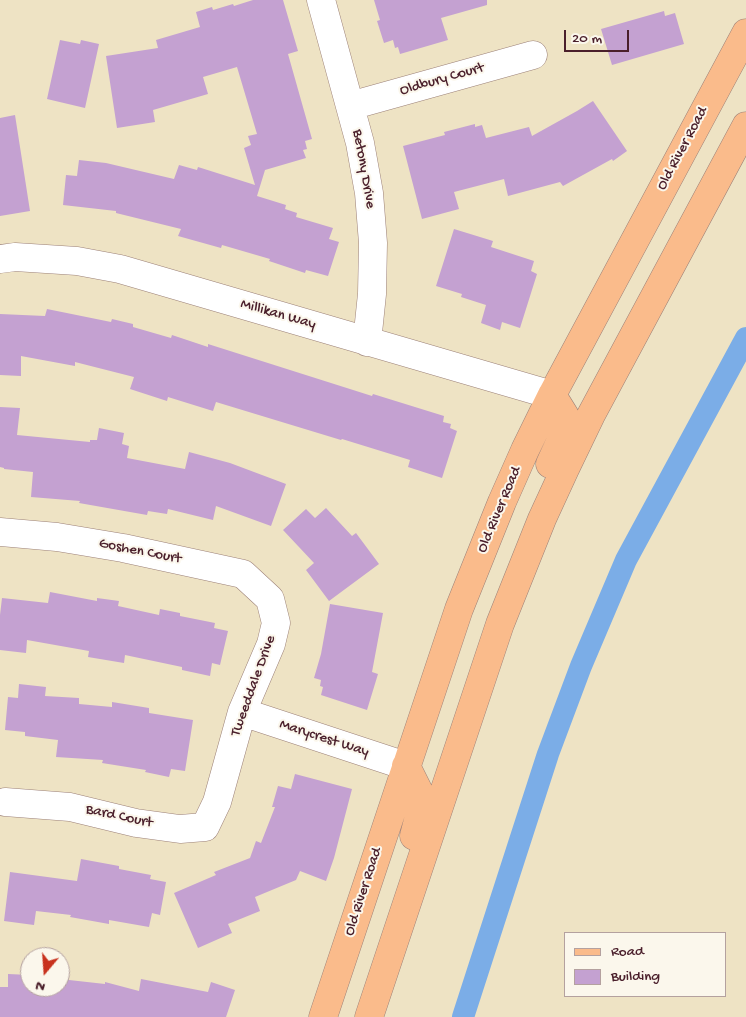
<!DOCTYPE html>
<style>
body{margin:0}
#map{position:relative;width:746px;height:1017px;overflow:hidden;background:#eee3c4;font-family:"Gochi Hand",sans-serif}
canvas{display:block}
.legend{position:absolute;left:564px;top:932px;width:162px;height:65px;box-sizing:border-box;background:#fbf7ec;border:1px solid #b4a19f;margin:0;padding:6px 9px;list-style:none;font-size:15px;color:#4a1f2b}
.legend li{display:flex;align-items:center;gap:10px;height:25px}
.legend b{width:25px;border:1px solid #b4a19f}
.north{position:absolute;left:20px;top:947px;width:50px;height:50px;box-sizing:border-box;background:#fbf7ec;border:1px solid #b4a19f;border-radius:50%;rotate:198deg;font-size:14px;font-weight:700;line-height:20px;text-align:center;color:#4a1f2b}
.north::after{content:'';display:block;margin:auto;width:18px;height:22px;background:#c8321e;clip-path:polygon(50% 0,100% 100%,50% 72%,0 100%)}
.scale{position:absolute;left:564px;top:30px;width:65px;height:22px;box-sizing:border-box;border:2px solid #4a1f2b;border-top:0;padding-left:6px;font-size:15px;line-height:18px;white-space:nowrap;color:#4a1f2b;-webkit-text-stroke:4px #fbf7ec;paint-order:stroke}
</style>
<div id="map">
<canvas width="746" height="1017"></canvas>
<ul class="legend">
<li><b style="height:6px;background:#fabb8b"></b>Road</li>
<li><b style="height:14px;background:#c4a1d1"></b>Building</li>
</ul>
<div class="north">N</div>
<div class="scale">20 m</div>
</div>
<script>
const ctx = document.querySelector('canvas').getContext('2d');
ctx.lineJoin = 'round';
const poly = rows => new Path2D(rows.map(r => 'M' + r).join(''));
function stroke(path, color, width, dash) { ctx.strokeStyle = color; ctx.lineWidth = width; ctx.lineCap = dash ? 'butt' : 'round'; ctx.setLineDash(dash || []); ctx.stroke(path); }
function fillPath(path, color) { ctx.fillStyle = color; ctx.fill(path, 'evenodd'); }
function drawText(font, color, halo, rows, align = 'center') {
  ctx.font = font + ' "Gochi Hand",sans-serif'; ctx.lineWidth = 4; ctx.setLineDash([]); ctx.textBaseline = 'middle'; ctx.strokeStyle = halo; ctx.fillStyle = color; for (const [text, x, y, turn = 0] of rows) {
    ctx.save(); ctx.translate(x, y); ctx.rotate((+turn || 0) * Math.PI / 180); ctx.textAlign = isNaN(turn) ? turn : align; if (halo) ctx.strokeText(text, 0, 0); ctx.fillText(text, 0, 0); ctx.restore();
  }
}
const canal = poly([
 [463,1017,548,754,581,666,626,560,746,338]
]);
const building = poly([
 [253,0,283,0,298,51,288,54,312,139,305,141,307,149,303,150,306,158,265,170,257,196,286,205,285,209,297,213,296,217,333,228,329,239,339,242,328,276,306,270,305,273,269,261,270,259,222,245,221,248,178,236,181,229,116,213,116,211,63,205,66,175,77,176,79,160,106,163,174,179,179,165,197,170,198,167,255,185,244,148,251,145,248,136,257,134,237,67,203,77,208,94,153,110,155,122,117,128,106,56,158,48,156,40,200,27,196,12,212,7,213,10,233,4,234,6],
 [374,0,487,0,487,5,441,18,448,40,400,54,398,47,395,48,393,40,384,43,377,21,380,20],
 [664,11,665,16,675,13,684,44,612,65,601,29],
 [60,40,80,44,81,40,99,44,85,108,47,99],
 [593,101,627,151,613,161,612,159,563,186,560,182,508,196,504,179,454,192,459,209,422,219,403,146,445,135,444,132,475,124,475,127,482,125,486,138,529,127,532,136,577,111],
 [15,115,30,211,0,216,0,118],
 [454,229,493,241,491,247,534,261,531,271,537,274,520,328,502,322,500,330,481,323,486,305,461,297,462,294,436,286],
 [47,309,111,322,112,319,133,324,133,327,171,338,172,335,208,347,208,344,372,396,373,394,444,416,443,422,451,424,450,428,457,431,442,478,408,467,410,460,342,439,341,440,216,402,213,411,168,397,167,401,130,389,134,377,75,362,75,366,21,356,21,376,0,375,0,314,45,316],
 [0,407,20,408,17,435,90,442,90,440,97,440,99,428,124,433,122,444,129,446,127,458,185,469,189,452,230,463,286,484,271,526,216,506,213,520,168,509,167,514,148,511,147,515,79,503,80,501,31,497,33,472,4,469,4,468,0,467],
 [326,508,352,536,356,533,379,564,329,601,306,570,314,563,283,530,306,509,315,518],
 [50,592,97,601,97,598,119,601,118,606,159,615,160,609,180,613,180,616,215,623,214,628,228,631,220,665,212,663,210,676,182,670,182,667,125,655,124,663,88,657,89,651,27,640,26,653,0,650,0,615,2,598,48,603],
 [330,604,383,613,372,672,378,674,367,710,321,695,323,687,320,686,321,680,314,678,321,654],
 [19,684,46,687,45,696,79,698,79,704,112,707,112,702,149,708,149,713,193,720,185,771,171,769,169,777,145,772,146,770,102,763,103,760,56,757,58,740,25,736,25,732,5,730,8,697,18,698],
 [295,774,352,789,334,858,326,881,300,871,296,880,255,897,260,911,228,924,232,933,198,948,174,893,216,875,214,872,250,858,256,841,261,843,275,807,272,807,278,786,291,789],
 [81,859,119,866,119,869,151,875,150,879,166,882,160,915,152,913,149,927,109,920,109,924,70,917,71,915,36,911,34,925,4,921,10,872,77,881],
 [8,974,30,975,30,987,60,987,60,979,105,984,105,982,139,991,141,979,208,992,211,982,235,990,226,1017,0,1017,0,987,8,987]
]);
const minor = poly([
 [321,0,360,143,369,193,373,243,372,294,367,342],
 [350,106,533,55],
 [0,259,15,257,77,261,120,269,552,395],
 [0,532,57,537,123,548,243,574,270,599,276,623,271,644,242,712,217,802,205,827,180,829,136,823,70,807,5,802],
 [242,712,406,766]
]);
const major = poly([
 [550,464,561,440,565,416,552,395],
 [406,766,419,792,422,805,414,836],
 [323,1017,459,609,502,502,525,450,552,395,746,33],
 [369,1017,500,624,542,519,565,469,591,415,746,126]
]);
const streetNames = [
 ["Oldbury Court",442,80,-16],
 ["Old River Road",683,149,-62],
 ["Betony Drive",363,169,80],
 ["Millikan Way",278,315,16],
 ["Old River Road",500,510,-67],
 ["Goshen Court",140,552,11],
 ["Tweeddale Drive",254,686,-70],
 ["Marycrest Way",324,739,18],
 ["Bard Court",119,817,12],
 ["Old River Road",364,892,-72]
];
stroke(canal, '#7bade7', 22);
fillPath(building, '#c4a1d1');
stroke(minor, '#9c8178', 29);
stroke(major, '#9c8178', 29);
stroke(minor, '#fff', 28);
stroke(major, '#fabb8b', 28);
drawText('15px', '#4a1f2b', '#fbf7ec', streetNames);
</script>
